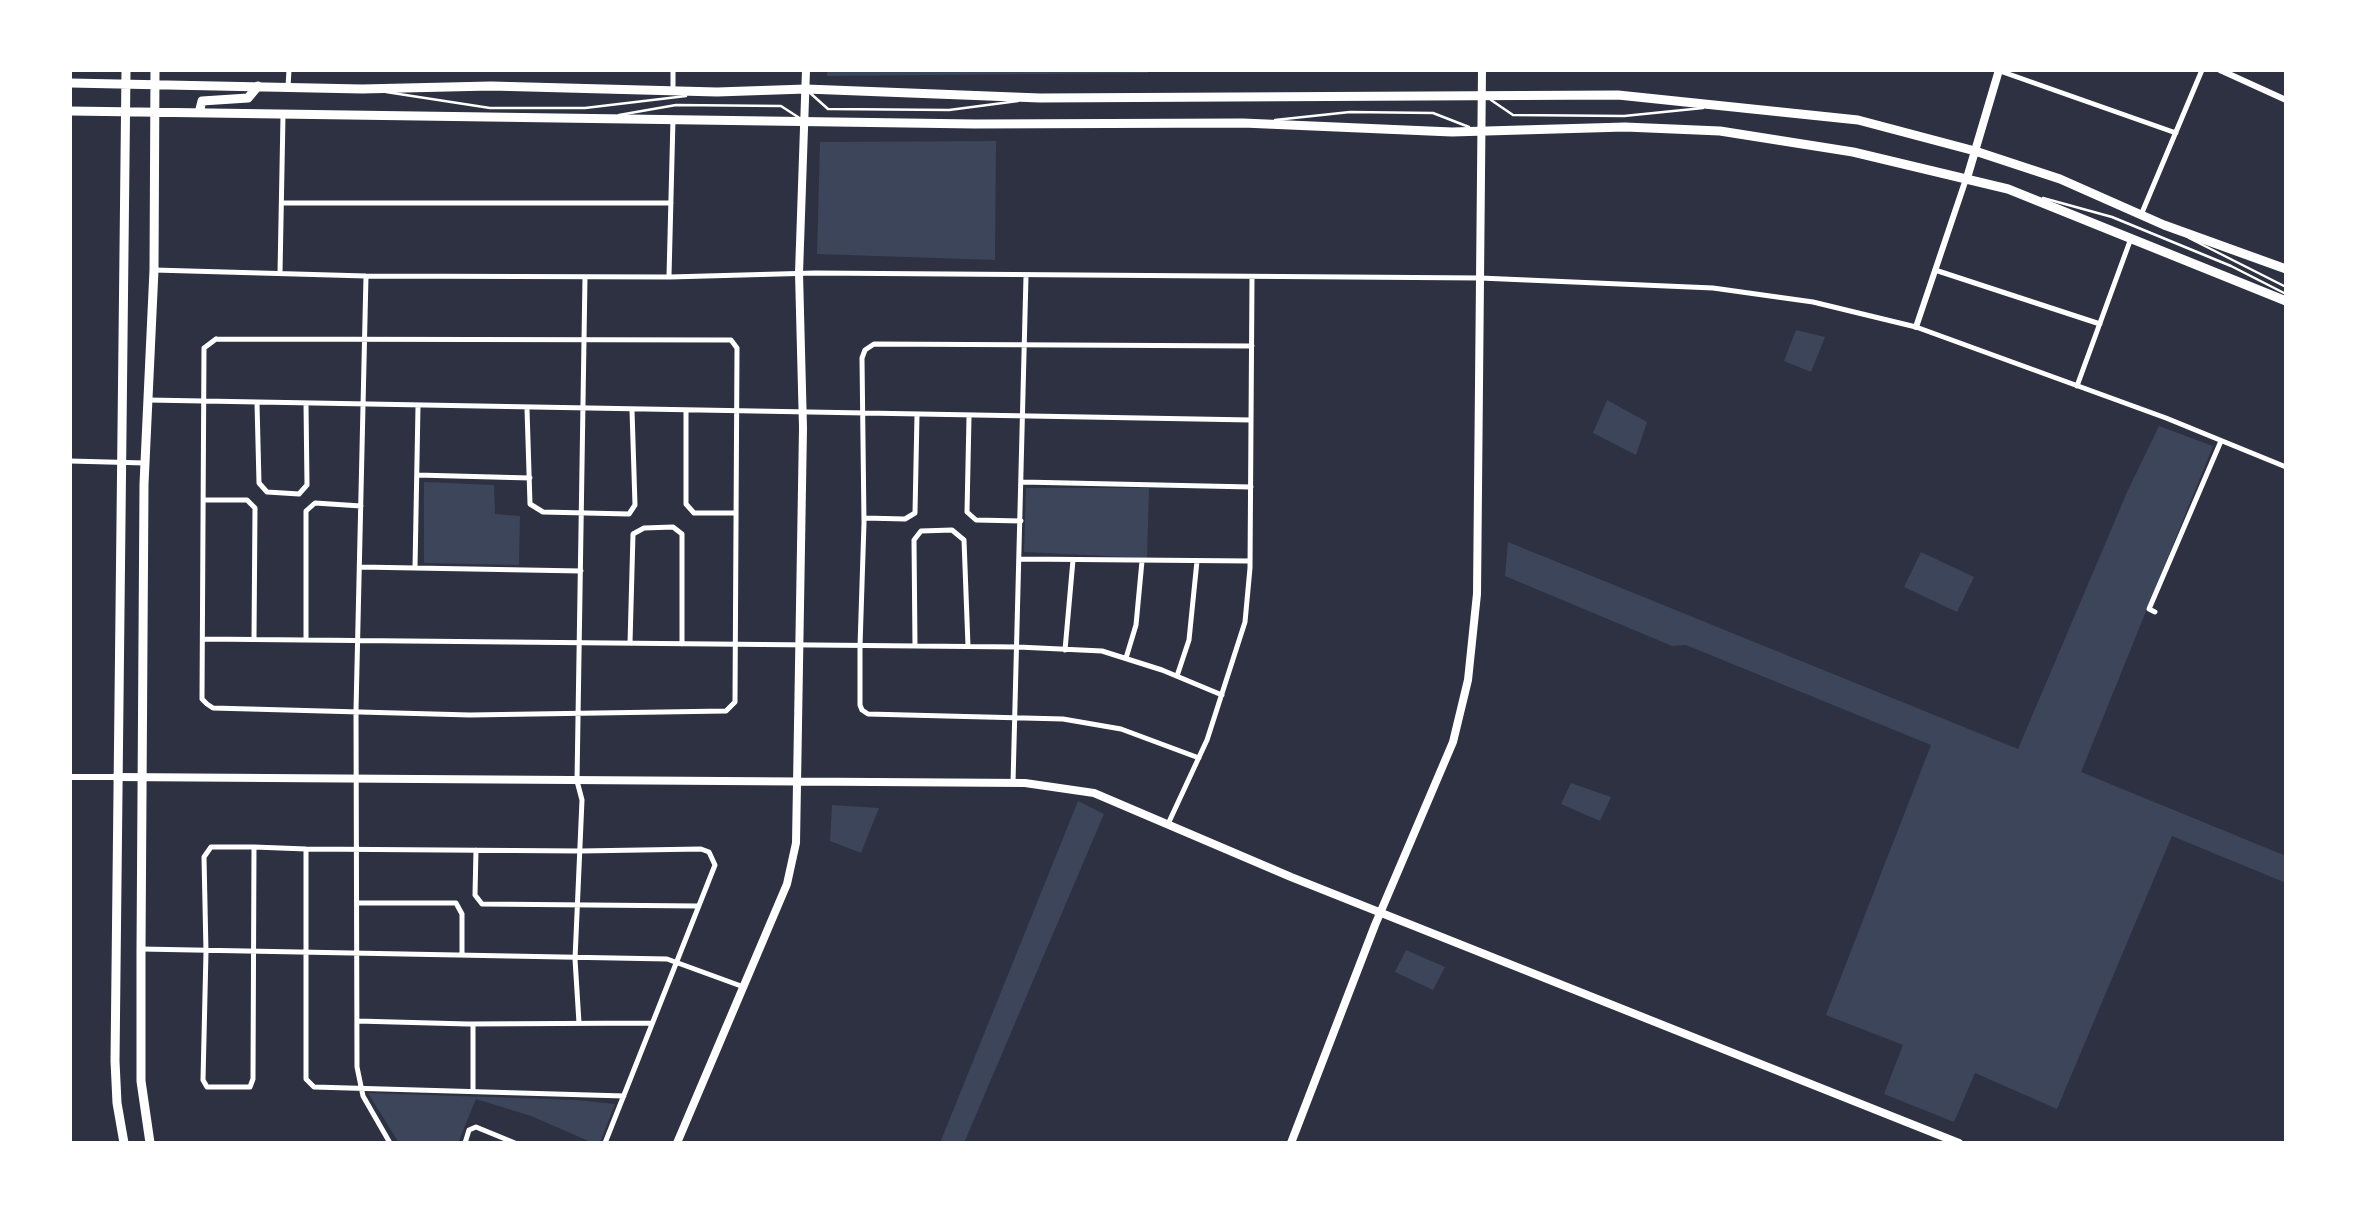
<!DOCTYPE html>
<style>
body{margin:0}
#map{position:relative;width:2356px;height:1213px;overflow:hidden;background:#2d3142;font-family:"Source Serif 4",serif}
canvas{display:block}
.frame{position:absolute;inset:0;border:72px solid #fff;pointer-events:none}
</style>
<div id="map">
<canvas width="2356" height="1213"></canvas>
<div class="frame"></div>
</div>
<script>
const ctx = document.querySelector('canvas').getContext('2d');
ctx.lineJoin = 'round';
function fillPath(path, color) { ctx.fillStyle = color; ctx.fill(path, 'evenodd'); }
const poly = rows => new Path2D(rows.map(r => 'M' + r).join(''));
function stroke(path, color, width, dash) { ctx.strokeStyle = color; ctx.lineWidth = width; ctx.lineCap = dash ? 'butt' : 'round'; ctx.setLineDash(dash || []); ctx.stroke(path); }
const green = poly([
 [827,70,1148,70,1148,73,827,76],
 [996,141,995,260,817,254,820,142],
 [1796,330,1825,337,1811,372,1784,361],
 [1607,400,1647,422,1636,455,1593,433],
 [2159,426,2213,446,2081,772,2286,856,2286,883,2172,836,2057,1109,1975,1073,1954,1122,1884,1094,1903,1045,1826,1015,1931,745,1686,645,1672,646,1505,576,1508,542,2018,749,2128,490],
 [424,482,494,485,495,514,520,516,519,565,424,563],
 [1026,488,1149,488,1147,558,1024,552],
 [1921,552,1974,577,1957,612,1904,587],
 [1571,783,1611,797,1600,821,1561,804],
 [1078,801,1104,814,964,1143,940,1143],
 [832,805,879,808,861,853,830,841],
 [1406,950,1445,967,1433,990,1395,972],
 [368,1093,577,1100,615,1104,600,1143,593,1143,531,1116,476,1099,458,1143,399,1143]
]);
const service = poly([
 [386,92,490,108,585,108,686,96],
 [809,92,828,109,949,110,1018,101],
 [1491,100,1513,115,1624,116,1703,108],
 [619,115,676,105,781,106,801,119],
 [1275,120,1350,112,1433,113,1469,127],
 [2043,198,2112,217,2231,266,2286,294],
 [2189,238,2286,287]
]);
const minor = poly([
 [673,70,673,90],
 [2000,71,2176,133],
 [288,87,289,70],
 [282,203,671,203],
 [2141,215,2202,70],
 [154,270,366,276,670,277,815,273,1480,278,1713,288,1813,302,1916,327,2166,418,2286,467],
 [1935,270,2100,324],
 [280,273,283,116],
 [366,276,356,710,357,1067,363,1096,390,1143],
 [669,276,673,119],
 [216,339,731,340,737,348,735,702,726,711,470,715,213,708,207,704,202,699,204,348,216,339],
 [2077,386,2130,241],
 [148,400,1251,420],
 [257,403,259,483,267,492,299,494,307,485,306,404],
 [527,409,530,504,543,512,629,514,635,505,632,410],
 [686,411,686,504,694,513,735,513],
 [969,417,967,512,976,520,1021,521],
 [70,461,145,463],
 [417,475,530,478],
 [1022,482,1251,487],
 [204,500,247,500,255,508,254,639],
 [864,518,905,519,915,513,917,415],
 [1020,559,1250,561],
 [360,567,581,571],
 [415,568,418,406],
 [2155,612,2149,609,2221,441],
 [203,639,1018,647,1102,651,1162,670,1222,695],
 [306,640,306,511,315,503,361,506],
 [630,643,633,534,644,528,673,527,682,534,682,644],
 [915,646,914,540,921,531,952,530,964,540,968,646],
 [1065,650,1073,560],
 [1126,658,1136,625,1142,561],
 [1177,676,1189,640,1197,561],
 [1199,758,1121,729,1063,719,868,714,862,710,860,705,860,646,864,523,862,358,865,350,874,344,1252,346],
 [1013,783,1026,276],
 [1168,824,1207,740,1245,622,1250,568,1252,278],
 [254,847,253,1079,250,1087,207,1087,203,1080,206,952,204,857,211,847,254,847,306,849,581,851,701,849,709,852,715,865,605,1143],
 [306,849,306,1079,314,1087,624,1096],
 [476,850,475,895,482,904,697,906],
 [357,903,456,903,462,914,462,954],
 [141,949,667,959,741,986],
 [357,1021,468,1024,652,1023],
 [579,1023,575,959,582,800,577,781,585,277],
 [473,1024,473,1091],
 [465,1143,469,1130,476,1127,515,1143]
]);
const tertiary = poly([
 [2220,70,2286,100],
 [1916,327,1966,179],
 [70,777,116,777]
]);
const secondary = poly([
 [1967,178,1999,70],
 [116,777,1025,783,1094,793,1291,877,1959,1143],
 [677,1143,787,884,796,843,803,428,799,273,806,70],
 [1291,1143,1375,925,1453,742,1468,680,1477,594,1482,70]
]);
const primary = poly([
 [70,83,362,89,491,86,717,92,806,89,1040,98,1618,95,1858,120,1975,151,2060,179,2164,225,2286,269],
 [70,111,975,124,1243,123,1452,132,1625,127,1720,131,1853,152,2008,189,2286,301],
 [199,113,202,101,248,98,258,86],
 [124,1143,117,1103,115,1061,126,70],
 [150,1143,141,1081,141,949,144,484,154,270,155,70]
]);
fillPath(green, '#3c4559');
stroke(service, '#fff', 2.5);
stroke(minor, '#fff', 5);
stroke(tertiary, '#fff', 6);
stroke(secondary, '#fff', 8);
stroke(primary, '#fff', 9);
</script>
